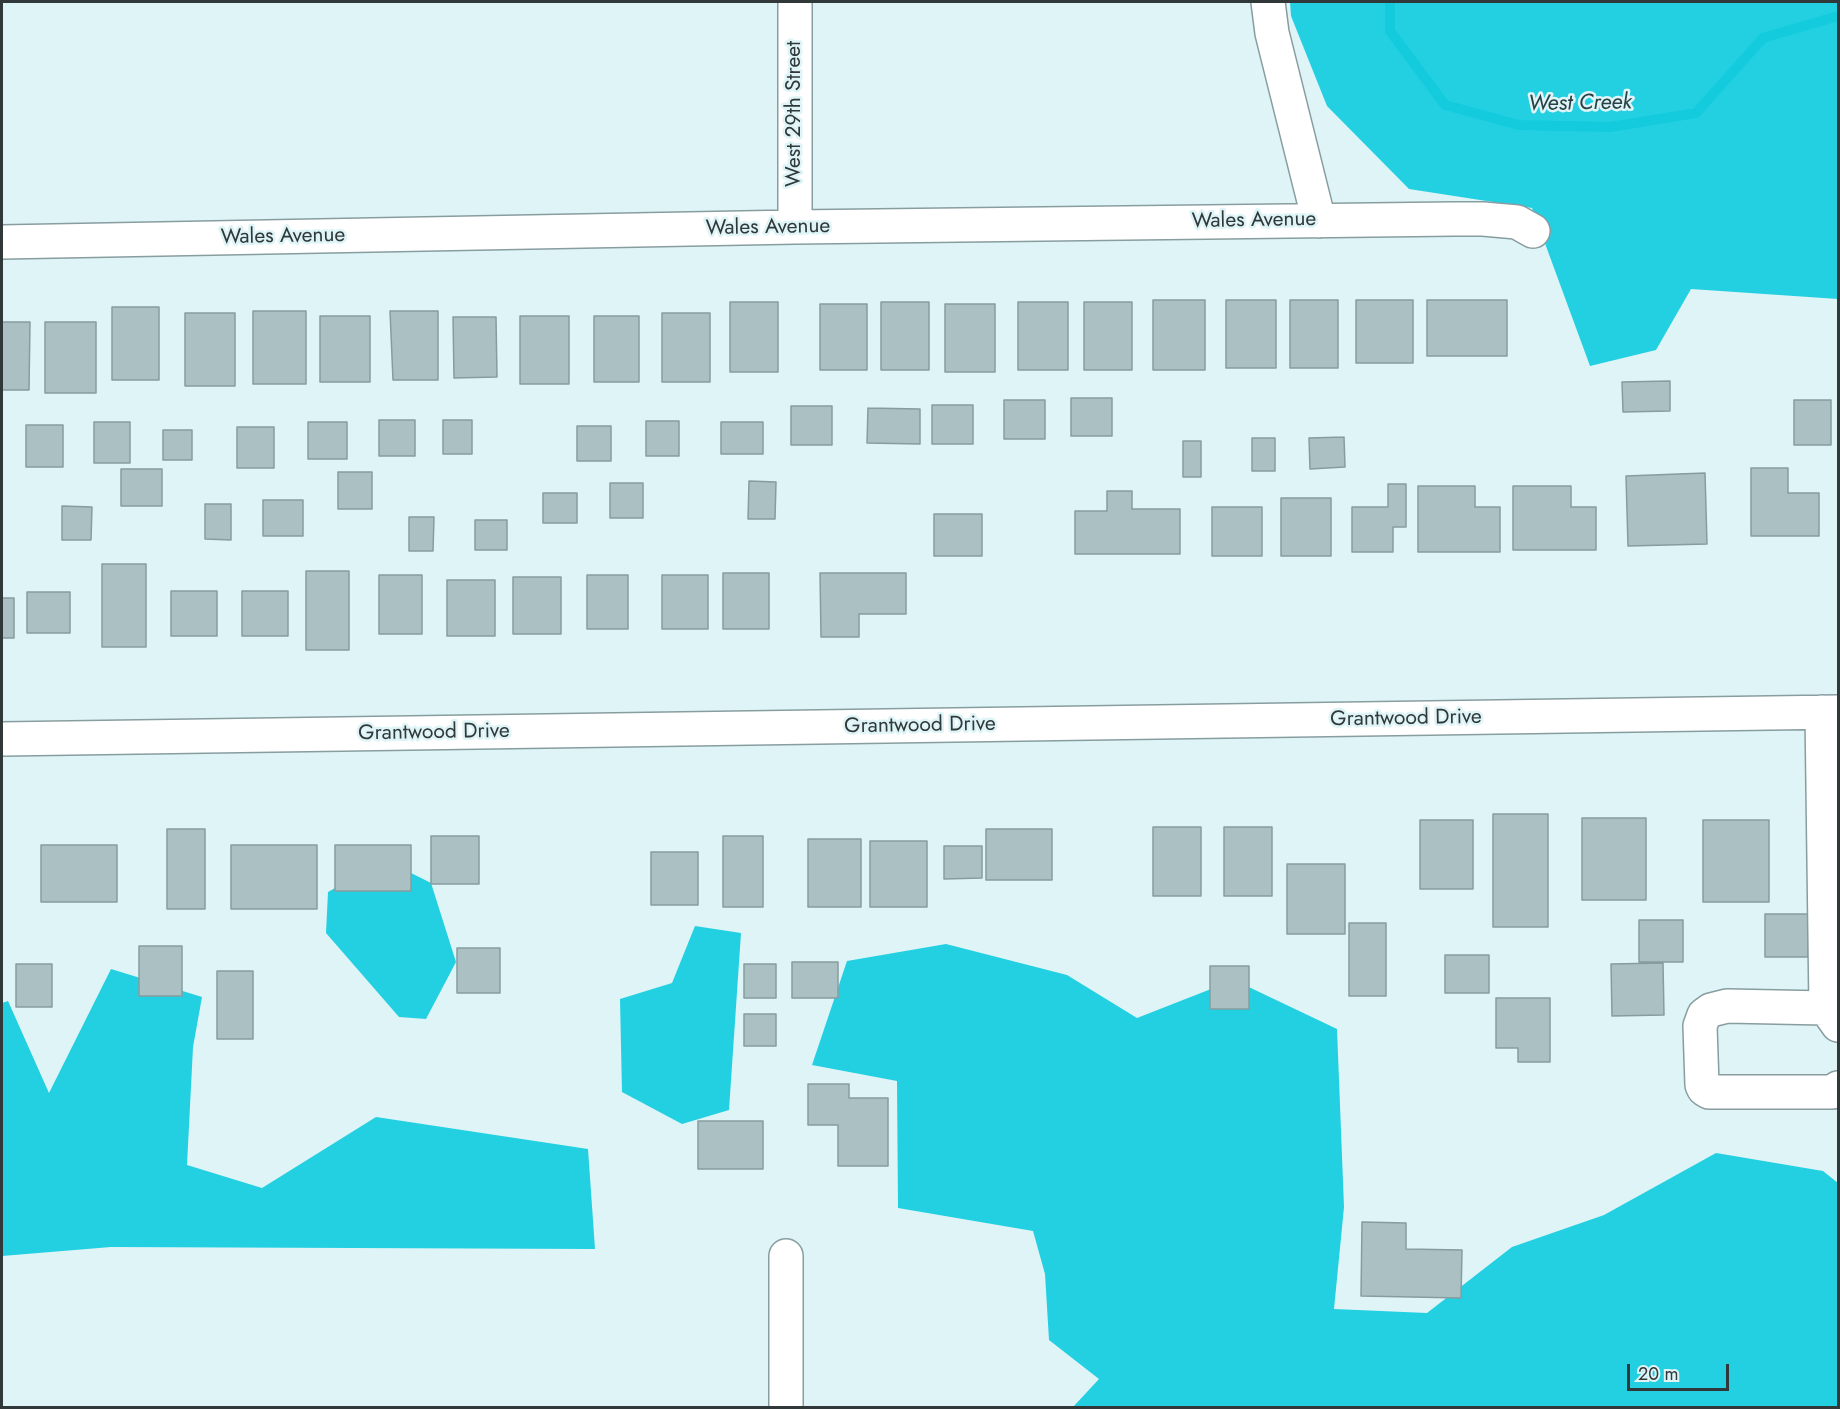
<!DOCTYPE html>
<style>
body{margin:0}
#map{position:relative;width:1840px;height:1409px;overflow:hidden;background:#def4f7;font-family:Jost,sans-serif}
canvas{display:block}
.frame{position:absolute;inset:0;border:3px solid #303839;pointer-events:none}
.scale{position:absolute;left:1627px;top:1364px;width:102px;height:27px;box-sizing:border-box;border:3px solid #303839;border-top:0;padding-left:8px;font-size:18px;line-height:21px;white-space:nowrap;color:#303839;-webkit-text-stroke:4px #def4f7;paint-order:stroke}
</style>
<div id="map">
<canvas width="1840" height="1409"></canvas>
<div class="frame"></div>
<div class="scale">20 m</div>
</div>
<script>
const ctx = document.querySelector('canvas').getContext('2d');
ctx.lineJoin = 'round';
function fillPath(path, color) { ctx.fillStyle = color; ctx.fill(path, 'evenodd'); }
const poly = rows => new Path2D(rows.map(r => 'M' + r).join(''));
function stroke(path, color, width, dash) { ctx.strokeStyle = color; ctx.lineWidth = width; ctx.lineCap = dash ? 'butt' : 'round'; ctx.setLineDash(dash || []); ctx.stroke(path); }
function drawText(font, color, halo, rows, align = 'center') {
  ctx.font = font + ' Jost,sans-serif'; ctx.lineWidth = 5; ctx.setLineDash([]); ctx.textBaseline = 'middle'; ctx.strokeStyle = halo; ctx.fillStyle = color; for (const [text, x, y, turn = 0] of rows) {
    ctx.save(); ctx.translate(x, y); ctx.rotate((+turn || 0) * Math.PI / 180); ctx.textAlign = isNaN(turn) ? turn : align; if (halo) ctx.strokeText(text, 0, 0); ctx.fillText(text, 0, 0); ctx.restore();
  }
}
const forest = poly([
 [1290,2,1838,2,1838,299,1691,289,1656,350,1590,366,1532,208,1409,189,1327,106,1291,16],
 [385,860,431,883,456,962,426,1019,399,1017,326,933,328,892],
 [695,926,741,933,729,1110,682,1124,622,1092,620,999,672,983],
 [946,944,1067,975,1137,1018,1234,980,1337,1029,1344,1207,1334,1309,1427,1313,1512,1247,1604,1215,1716,1153,1823,1171,1838,1183,1838,1407,1073,1407,1099,1379,1049,1340,1045,1274,1033,1231,898,1208,897,1081,812,1065,847,961],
 [111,969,202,997,193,1047,187,1165,262,1188,376,1117,588,1149,595,1249,111,1247,2,1256,2,1003,8,1001,49,1093]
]);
const stream = poly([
 [1390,2,1390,31,1445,105,1519,125,1610,127,1696,113,1763,38,1838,16]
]);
const building = poly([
 [1153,300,1205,300,1205,370,1153,370,1153,300],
 [1226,300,1276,300,1276,368,1226,368,1226,300],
 [1290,300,1338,300,1338,368,1290,368,1290,300],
 [1356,300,1413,300,1413,363,1356,363,1356,300],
 [1427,300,1507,300,1507,356,1427,356,1427,300],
 [730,302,778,302,778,372,730,372,730,302],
 [881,302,929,302,929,370,881,370,881,302],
 [1018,302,1068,302,1068,370,1018,370,1018,302],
 [1084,302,1132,302,1132,370,1084,370,1084,302],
 [820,304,867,304,867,370,820,370,820,304],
 [945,304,995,304,995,372,945,372,945,304],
 [112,307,159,307,159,380,112,380,112,307],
 [253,311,306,311,306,384,253,384,253,311],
 [390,311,438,311,438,380,393,380,390,311],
 [185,313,235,313,235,386,185,386,185,313],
 [662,313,710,313,710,382,662,382,662,313],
 [320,316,370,316,370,382,320,382,320,316],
 [520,316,569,316,569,384,520,384,520,316],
 [594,316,639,316,639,382,594,382,594,316],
 [453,317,496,317,497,377,454,378,453,317],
 [2,322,30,322,29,390,2,390,2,322],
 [45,322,96,322,96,393,45,393,45,322],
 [1670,381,1670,411,1623,412,1622,382,1670,381],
 [1071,398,1112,398,1112,436,1071,436,1071,398],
 [1004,400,1045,400,1045,439,1004,439,1004,400],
 [1794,400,1831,400,1831,445,1794,445,1794,400],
 [932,405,973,405,973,444,932,444,932,405],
 [791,406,832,406,832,445,791,445,791,406],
 [868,408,920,409,920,444,867,443,868,408],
 [379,420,415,420,415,456,379,456,379,420],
 [443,420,472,420,472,454,443,454,443,420],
 [646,421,679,421,679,456,646,456,646,421],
 [94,422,130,422,130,463,94,463,94,422],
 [308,422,347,422,347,459,308,459,308,422],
 [721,422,763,422,763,454,721,454,721,422],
 [26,425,63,425,63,467,26,467,26,425],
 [577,426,611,426,611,461,577,461,577,426],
 [237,427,274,427,274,468,237,468,237,427],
 [163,430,192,430,192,460,163,460,163,430],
 [1344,437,1345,467,1310,469,1309,438,1344,437],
 [1252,438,1275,438,1275,471,1252,471,1252,438],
 [1183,441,1201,441,1201,477,1183,477,1183,441],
 [1751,468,1788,468,1788,493,1819,493,1819,536,1751,536,1751,468],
 [121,469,162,469,162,506,121,506,121,469],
 [338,472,372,472,372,509,338,509,338,472],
 [1705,473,1707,544,1628,546,1626,476,1705,473],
 [749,481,776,482,775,519,748,519,749,481],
 [610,483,643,483,643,518,610,518,610,483],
 [1388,484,1406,484,1406,527,1393,527,1393,552,1352,552,1352,507,1388,507,1388,484],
 [1418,486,1475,486,1475,507,1500,507,1500,552,1418,552,1418,486],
 [1513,486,1571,486,1571,507,1596,507,1596,550,1513,550,1513,486],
 [1107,491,1132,491,1132,509,1180,509,1180,554,1075,554,1075,511,1107,511,1107,491],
 [543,493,577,493,577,523,543,523,543,493],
 [1281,498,1331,498,1331,556,1281,556,1281,498],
 [263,500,303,500,303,536,263,536,263,500],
 [205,504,231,504,231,540,205,539,205,504],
 [62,506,92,507,91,540,62,540,62,506],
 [1212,507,1262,507,1262,556,1212,556,1212,507],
 [934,514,982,514,982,556,934,556,934,514],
 [409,517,434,517,433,551,409,551,409,517],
 [475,520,507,520,507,550,475,550,475,520],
 [102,564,146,564,146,647,102,647,102,564],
 [306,571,349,571,349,650,306,650,306,571],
 [723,573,769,573,769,629,723,629,723,573],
 [820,573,906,573,906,614,859,614,859,637,821,637,820,573],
 [379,575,422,575,422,634,379,634,379,575],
 [587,575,628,575,628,629,587,629,587,575],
 [662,575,708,575,708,629,662,629,662,575],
 [513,577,561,577,561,634,513,634,513,577],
 [447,580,495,580,495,636,447,636,447,580],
 [171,591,217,591,217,636,171,636,171,591],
 [242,591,288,591,288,636,242,636,242,591],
 [27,592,70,592,70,633,27,633,27,592],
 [2,598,14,598,14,638,2,638,2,598],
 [1493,814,1548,814,1548,927,1493,927,1493,814],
 [1582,818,1646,818,1646,900,1582,900,1582,818],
 [1420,820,1473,820,1473,889,1420,889,1420,820],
 [1703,820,1769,820,1769,902,1703,902,1703,820],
 [1153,827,1201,827,1201,896,1153,896,1153,827],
 [1224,827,1272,827,1272,896,1224,896,1224,827],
 [167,829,205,829,205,909,167,909,167,829],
 [986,829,1052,829,1052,880,986,880,986,829],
 [431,836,479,836,479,884,431,884,431,836],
 [723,836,763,836,763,907,723,907,723,836],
 [808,839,861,839,861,907,808,907,808,839],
 [870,841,927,841,927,907,870,907,870,841],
 [41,845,117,845,117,902,41,902,41,845],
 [231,845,317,845,317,909,231,909,231,845],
 [335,845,411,845,411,891,335,891,335,845],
 [944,846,982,846,982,878,944,879,944,846],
 [651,852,698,852,698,905,651,905,651,852],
 [1287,864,1345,864,1345,934,1287,934,1287,864],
 [1765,914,1808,914,1808,957,1765,957,1765,914],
 [1639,920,1683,920,1683,962,1639,962,1639,920],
 [1349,923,1386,923,1386,996,1349,996,1349,923],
 [139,946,182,946,182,996,139,996,139,946],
 [457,948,500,948,500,993,457,993,457,948],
 [1445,955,1489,955,1489,993,1445,993,1445,955],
 [792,962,838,962,838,998,792,998,792,962],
 [1663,963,1664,1015,1612,1016,1611,964,1663,963],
 [16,964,52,964,52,1007,16,1007,16,964],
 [744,964,776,964,776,998,744,998,744,964],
 [1210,966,1249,966,1249,1009,1210,1009,1210,966],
 [217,971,253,971,253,1039,217,1039,217,971],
 [1496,998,1550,998,1550,1062,1518,1062,1518,1048,1496,1048,1496,998],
 [744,1014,776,1014,776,1046,744,1046,744,1014],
 [808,1084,849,1084,849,1098,888,1098,888,1166,838,1166,838,1125,808,1125,808,1084],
 [698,1121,763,1121,763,1169,698,1169,698,1121],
 [1362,1222,1406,1223,1406,1249,1462,1250,1461,1298,1361,1296,1362,1222]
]);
const minor = poly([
 [1268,2,1272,33,1319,221],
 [795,227,795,2],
 [2,242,795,227,1454,219,1483,219,1517,222,1533,231],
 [1822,712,1826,1008,1838,1025],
 [2,739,1838,712],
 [1826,1008,1727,1006,1711,1010,1704,1015,1700,1026,1702,1085,1704,1089,1709,1092,1832,1092,1838,1088],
 [786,1256,786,1408]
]);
const streetNames = [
 ["West 29th Street",795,114,-90],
 ["Wales Avenue",1254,221,-1],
 ["Wales Avenue",768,228,-1],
 ["Wales Avenue",283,237,-1],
 ["Grantwood Drive",1406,719,-1],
 ["Grantwood Drive",920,726,-1],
 ["Grantwood Drive",434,733,-1]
];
const waterNames = [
 ["West Creek",1580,104,-1]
];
fillPath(forest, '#23d0e2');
stroke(stream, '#13cbdd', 10);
fillPath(building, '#abc0c3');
stroke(building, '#879c9f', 1.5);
stroke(minor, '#889d9f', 36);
stroke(minor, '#fff', 33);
drawText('21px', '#303839', '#def4f7', streetNames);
drawText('italic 22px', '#284145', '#def4f7', waterNames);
</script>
